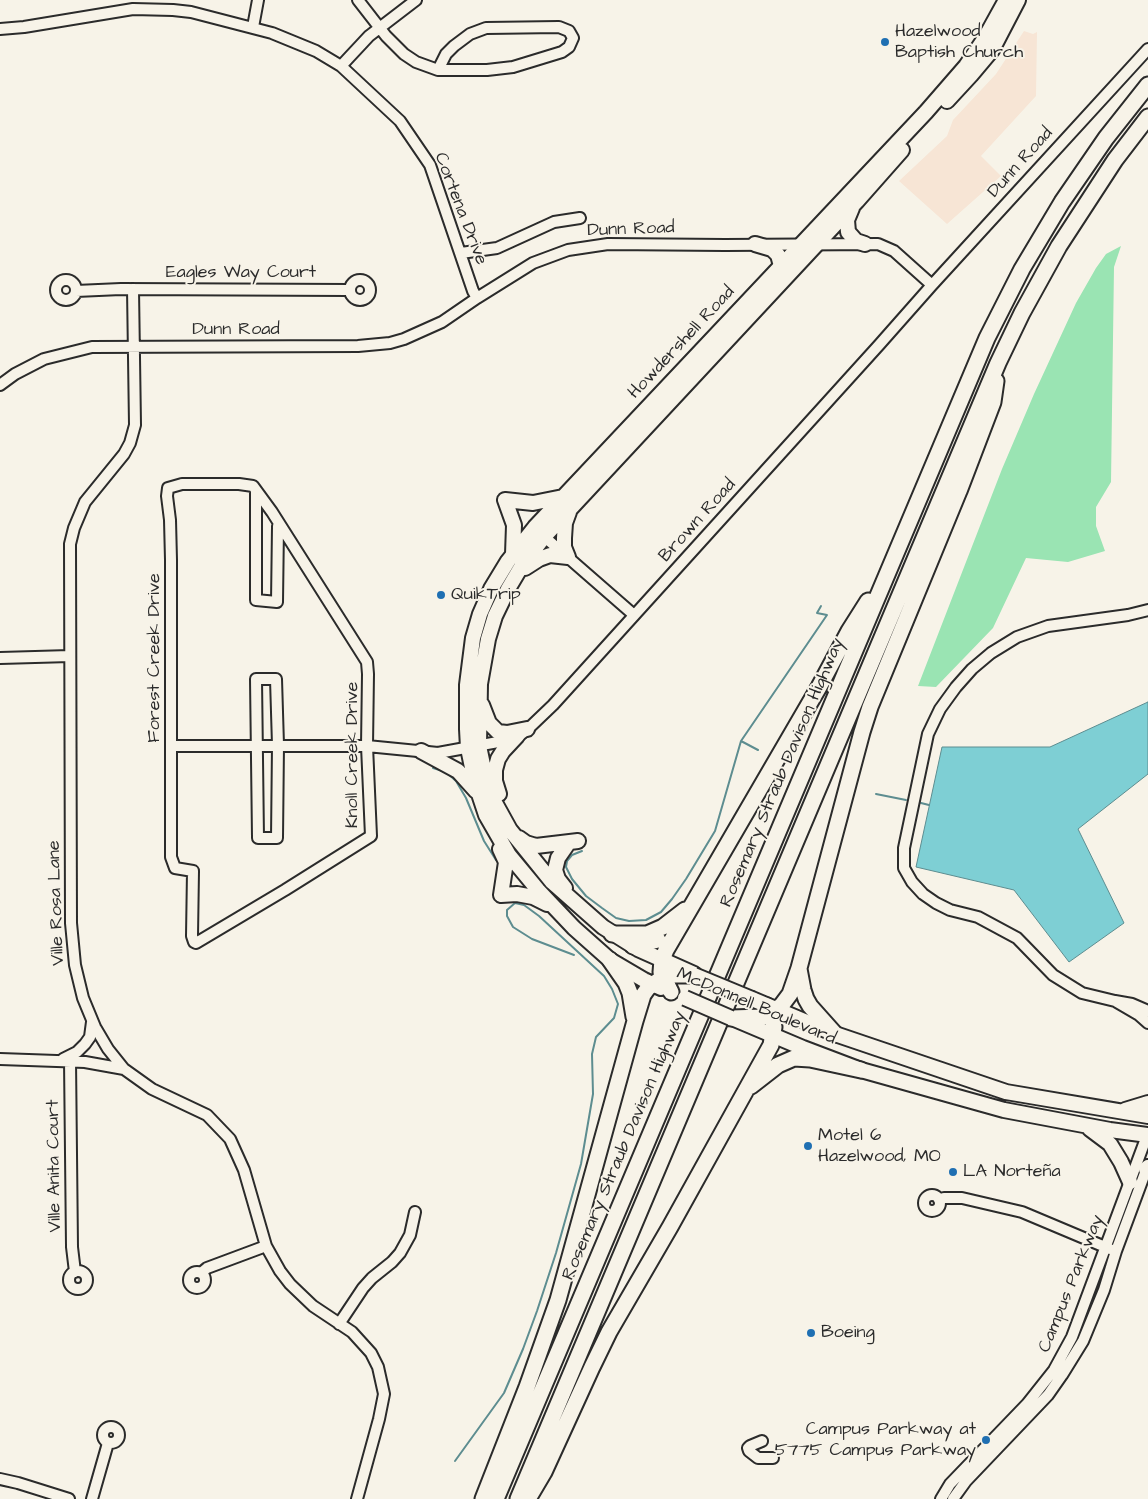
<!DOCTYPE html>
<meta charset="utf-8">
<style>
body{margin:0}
canvas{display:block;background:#f7f3e8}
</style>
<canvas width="1148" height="1499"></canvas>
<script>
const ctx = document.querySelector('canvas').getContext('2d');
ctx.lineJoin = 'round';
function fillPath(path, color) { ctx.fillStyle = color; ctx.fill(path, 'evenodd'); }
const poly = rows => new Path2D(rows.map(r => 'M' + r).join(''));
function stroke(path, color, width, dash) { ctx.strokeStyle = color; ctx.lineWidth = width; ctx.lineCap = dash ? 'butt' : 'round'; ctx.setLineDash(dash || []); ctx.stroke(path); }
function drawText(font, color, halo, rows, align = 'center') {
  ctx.font = font + ' "Architects Daughter",sans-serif'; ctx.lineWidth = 4; ctx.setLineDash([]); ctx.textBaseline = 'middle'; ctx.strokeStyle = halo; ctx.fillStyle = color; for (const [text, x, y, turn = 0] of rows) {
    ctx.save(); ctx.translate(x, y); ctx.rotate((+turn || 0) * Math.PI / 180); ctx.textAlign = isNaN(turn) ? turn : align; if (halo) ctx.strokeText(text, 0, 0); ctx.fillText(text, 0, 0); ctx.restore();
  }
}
const built = poly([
 [1024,31,1033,34,1037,32,1036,96,981,156,1001,176,947,224,899,181,947,136,953,120,996,74]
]);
const green = poly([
 [1121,246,1114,267,1111,482,1096,507,1096,526,1105,551,1068,562,1026,558,993,628,936,687,918,686,1002,469,1034,394,1076,303,1096,268,1106,254]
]);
const water = poly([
 [1148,702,1148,774,1078,829,1124,923,1069,962,1014,890,916,867,942,747,1050,747,1148,702]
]);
const stream = poly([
 [741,741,758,750],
 [433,768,446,772,456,781,466,798,484,841,496,860],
 [876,794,906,800],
 [921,803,929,805],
 [582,851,572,855,567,861,566,867,572,879,586,896,602,908,616,918,629,921,646,920,661,912,672,899,686,879,715,831,741,741,827,615,817,613,821,606],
 [455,1461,504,1393,523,1349,537,1311,556,1253,581,1164,593,1094,592,1054,596,1037,614,1018,618,1004,612,989,604,976,539,916,524,905,515,903,507,910,507,916,513,927,532,939,574,955]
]);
const minor = poly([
 [358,0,386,36,404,54,416,62,438,70,487,70,513,67,562,52,569,47,573,38,569,31,559,27,486,28,470,34,454,46,446,54,438,70],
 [253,27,258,0],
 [0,29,24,27,133,9,173,10,191,12,272,33,316,51,341,66,400,121,430,165,473,291,477,298],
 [341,66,369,36,416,0],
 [461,253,497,248,554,222,580,218],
 '350 290a10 10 0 1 1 20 0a10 10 0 1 1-20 0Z',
 '56 290a10 10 0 1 1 20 0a10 10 0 1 1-20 0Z',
 [133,289,135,425,130,443,124,454,85,502,74,528,70,544,71,923,75,965,83,998,95,1027,108,1049,124,1069,152,1089,207,1115,230,1139,244,1170,266,1246,280,1271,290,1284,313,1306,352,1332,371,1353,378,1367,384,1394,379,1419,357,1499],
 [76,291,121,289,349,290],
 [0,385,15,374,44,359,92,347,358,346,390,343,404,339,442,322,477,298,533,263,568,250,608,244,725,245,878,244,894,251,932,285],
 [182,484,239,484,253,486,272,512,367,662,368,674,367,746,371,836,285,890,196,943,194,942,192,936,193,871,175,868,171,857,171,560,170,520,167,496,168,488,182,484],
 [256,491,256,600,277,602,278,526],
 [540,533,634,615],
 [0,658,70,656],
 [256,679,276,679,278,745,277,838,258,838,256,679],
 [171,746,367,746,438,753,498,742,520,735,530,727,553,705,879,345,932,285,1148,49],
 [1115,1001,1082,993,1053,975,1017,938,978,917,950,910,936,903,923,894,912,882,904,868,904,848,928,734,940,709,956,687,972,669,991,653,1017,637,1048,626,1128,615,1148,610],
 [1148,1011,1132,1004,1115,1001,1139,1015,1148,1023],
 [0,1059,85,1062,124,1069],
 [63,1059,77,1052,85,1044,90,1037,92,1022],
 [70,1060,72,1247,75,1272],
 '924 1203a8 8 0 1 1 16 0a8 8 0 1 1-16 0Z',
 [939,1200,944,1198,962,1198,1022,1212,1110,1249],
 '69 1280a9 9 0 1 1 18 0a9 9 0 1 1-18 0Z',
 '189 1280a8 8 0 1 1 16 0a8 8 0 1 1-16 0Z',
 [201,1273,207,1268,266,1246],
 [339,1324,363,1288,372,1278,392,1262,400,1253,410,1235,415,1212],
 '103 1435a8 8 0 1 1 16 0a8 8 0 1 1-16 0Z',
 [762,1441,750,1446,748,1448,749,1451,758,1458,773,1458],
 [0,1479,18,1483,69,1499],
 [92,1499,108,1443],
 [941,1499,950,1484,1027,1404,1054,1370,1072,1337,1148,1133],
 [953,1499,966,1481,1048,1395,1062,1375,1083,1341,1104,1290,1116,1251,1148,1165]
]);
const major = poly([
 [947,101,971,75,992,50,1018,0],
 [852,208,847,220,848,232,856,241,865,244],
 [755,244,772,249,778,255,781,266],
 [505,500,533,503,563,497],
 [505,500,514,525,513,554],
 [525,568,539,559,550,555,568,557,564,547,564,538,565,523,569,512],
 [482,705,489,723,498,732,507,733,527,729],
 [421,751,458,771,476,791],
 [499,794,495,781,495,770,498,759,503,751,517,736],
 [519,838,526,843,536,846,578,841],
 [500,849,506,862,501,895,517,894,533,897,547,904],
 [565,888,558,879,555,870,558,858,567,845],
 [694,974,638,949,603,927,552,882,510,830,494,801,486,779,479,746,480,684,488,639,495,616,508,589,521,567,544,537,857,201,902,150],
 [661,988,644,980,610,960,574,928,538,890,509,855,486,815,475,782,468,748,467,729,467,685,473,638,480,614,491,589,508,561,535,527,926,112,966,66,985,38,1006,0],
 [752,999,835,1034,1006,1092,1148,1116],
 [732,1018,803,1048,861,1070,936,1091,1004,1110,1110,1130,1148,1135],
 [1125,1110,1148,1103],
 [1090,1129,1110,1144,1121,1162,1130,1182],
 [1146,1169,1148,1167]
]);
const highway = poly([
 [612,934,647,934,663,927,685,910],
 [633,946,658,940],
 [610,960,626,983,630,993,634,1017],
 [799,969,803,990,806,999,810,1006,835,1034],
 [671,992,661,972,662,960,666,950,819,687,849,631,868,601],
 [731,1018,763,1017,781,1006,790,994,799,968,862,732,870,707,959,491,993,402,996,381],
 [751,1086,778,1065,794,1058,810,1059,861,1070],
 [483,1499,527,1387,558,1300,635,1021,643,995,648,988,663,977,669,975,694,975],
 [496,1499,987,338,1022,269,1062,202,1106,138,1148,85],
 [518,1499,998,363,1022,313,1059,246,1115,160,1148,117],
 [528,1499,544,1472,592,1367,609,1332,670,1227,771,1045,774,1027,771,1013,767,1006]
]);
const majorBridge = poly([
 [694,975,752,999],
 [685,998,731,1018]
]);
const markers = [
 [885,42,5,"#1f6fb2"],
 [441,595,5,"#1f6fb2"],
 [808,1146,5,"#1f6fb2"],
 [953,1172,5,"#1f6fb2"],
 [811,1333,5,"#1f6fb2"],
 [986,1440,5,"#1f6fb2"]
];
const poiNames = [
 ["Hazelwood",895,32],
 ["Baptish Church",895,53],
 ["QuikTrip",451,595],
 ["Motel 6",818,1136],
 ["Hazelwood, MO",818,1157],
 ["LA Norteña",963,1172],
 ["Boeing",821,1333],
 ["Campus Parkway at",976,1430,"right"],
 ["5775 Campus Parkway",976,1451,"right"]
];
const streetNames = [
 ["Dunn Road",1021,163,-48],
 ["Cortena Drive",460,209,69],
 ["Dunn Road",631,230,-2],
 ["Eagles Way Court",241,273],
 ["Dunn Road",236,330],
 ["Howdershell Road",682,343,-47],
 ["Brown Road",698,521,-48],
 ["Forest Creek Drive",155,658,-90],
 ["Knoll Creek Drive",353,755,-90],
 ["Rosemary Straub Davison Highway",783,773,-67],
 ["Ville Rosa Lane",57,903,-92],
 ["McDonnell Boulevard",756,1007,23],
 ["Rosemary Straub Davison Highway",625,1146,-67],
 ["Ville Anita Court",55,1166,-91],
 ["Campus Parkway",1072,1284,-68]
];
fillPath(built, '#f7e5d5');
fillPath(green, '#9ae4b3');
fillPath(water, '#7ecfd4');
stroke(water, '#5d8d90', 1);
stroke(stream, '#5d8d90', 2);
stroke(minor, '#2b2b2b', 14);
stroke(major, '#2b2b2b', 18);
stroke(highway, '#2b2b2b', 19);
stroke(minor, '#f7f3e8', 10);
stroke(major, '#f7f3e8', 14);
stroke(highway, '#f7f3e8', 15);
stroke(majorBridge, '#2b2b2b', 18, []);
stroke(majorBridge, '#f7f3e8', 14);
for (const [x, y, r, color] of markers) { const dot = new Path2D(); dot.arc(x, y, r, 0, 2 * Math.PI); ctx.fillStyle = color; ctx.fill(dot); stroke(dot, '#f7f3e8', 2); }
drawText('18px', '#2b2b2b', '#f7f3e8', poiNames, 'left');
drawText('18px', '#2b2b2b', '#f7f3e8', streetNames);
</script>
